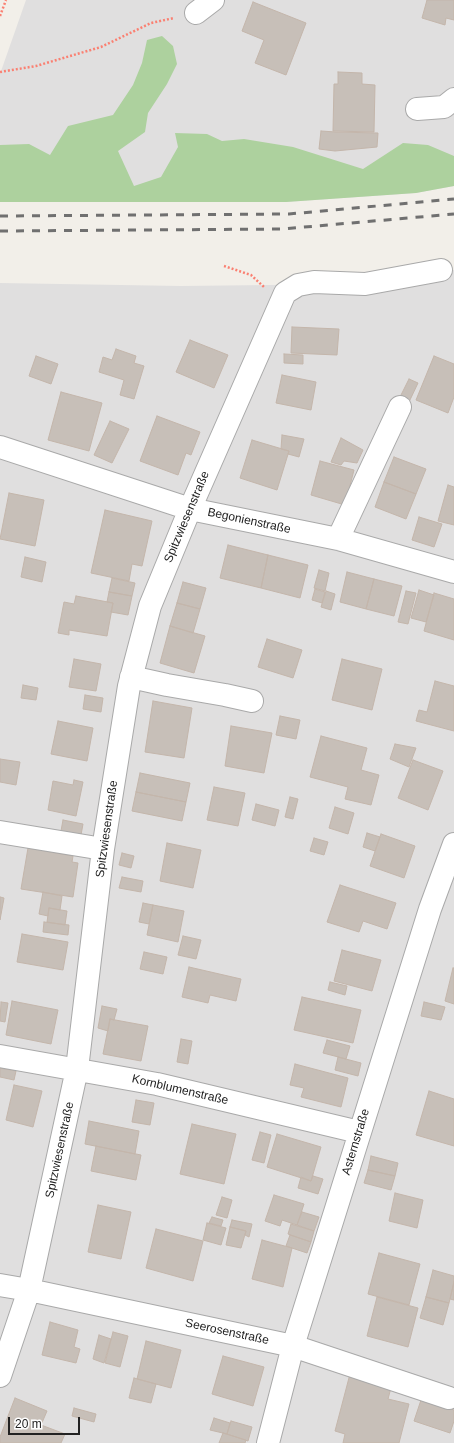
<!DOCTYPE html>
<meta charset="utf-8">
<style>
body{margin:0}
#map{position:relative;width:454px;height:1443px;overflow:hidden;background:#f2efe9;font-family:Helvetica,sans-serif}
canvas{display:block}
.scale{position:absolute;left:8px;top:1417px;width:72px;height:18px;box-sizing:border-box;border:2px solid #222;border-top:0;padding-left:5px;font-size:12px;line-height:14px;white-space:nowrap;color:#222;-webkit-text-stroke:3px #fff;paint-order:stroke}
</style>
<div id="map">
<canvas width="454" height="1443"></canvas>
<div class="scale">20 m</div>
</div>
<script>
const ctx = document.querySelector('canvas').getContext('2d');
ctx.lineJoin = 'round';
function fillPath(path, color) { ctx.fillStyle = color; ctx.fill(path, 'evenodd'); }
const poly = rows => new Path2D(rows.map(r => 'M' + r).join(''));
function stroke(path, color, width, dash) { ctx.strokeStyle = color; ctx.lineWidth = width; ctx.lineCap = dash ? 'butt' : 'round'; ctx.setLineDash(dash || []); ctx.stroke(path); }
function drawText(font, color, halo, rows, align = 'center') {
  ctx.font = font + ' Helvetica,sans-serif'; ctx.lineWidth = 3; ctx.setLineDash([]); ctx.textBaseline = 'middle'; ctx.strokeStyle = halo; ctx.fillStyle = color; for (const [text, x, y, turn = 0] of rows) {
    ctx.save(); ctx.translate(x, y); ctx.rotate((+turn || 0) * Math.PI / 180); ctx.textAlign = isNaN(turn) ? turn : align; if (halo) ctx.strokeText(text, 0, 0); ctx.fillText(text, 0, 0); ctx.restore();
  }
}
const residential = poly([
 [26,0,454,0,454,186,416,193,286,202,0,202,0,74],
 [454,270,454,1443,0,1443,0,283,181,286,356,284]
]);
const forest = poly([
 [162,36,173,46,177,64,167,84,148,113,145,132,118,151,134,186,161,177,178,147,175,133,207,134,222,141,244,139,293,147,363,169,403,143,428,145,454,156,454,186,416,193,286,202,0,202,0,145,29,144,50,155,68,126,113,115,133,85,142,63,147,40]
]);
const building = poly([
 [427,0,454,0,454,20,446,18,445,25,422,18,427,0],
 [253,2,306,23,286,75,255,63,264,40,242,31,253,2],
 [338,72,362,73,362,84,375,85,374,132,333,131,334,84,338,84,338,72],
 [321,131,336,132,378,133,377,147,335,151,319,149,321,131],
 [292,327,339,329,337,355,291,353,292,327],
 [190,340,228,355,214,388,176,372,190,340],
 [116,349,136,356,134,363,144,366,134,399,120,395,124,380,99,372,103,357,112,360,116,349],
 [284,354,303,355,303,364,284,363,284,354],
 [36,356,58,364,51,384,29,376,36,356],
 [434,356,454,364,454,397,448,413,416,400,434,356],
 [282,375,316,382,311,410,276,403,282,375],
 [409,379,418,383,409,402,400,397,409,379],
 [61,392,102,403,89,451,48,440,61,392],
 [157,416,200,432,191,455,186,453,178,475,140,461,157,416],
 [110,421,129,429,112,463,94,455,110,421],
 [282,435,304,439,299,457,288,454,289,451,281,449,282,435],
 [341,438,363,450,357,463,344,461,341,465,331,462,341,438],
 [252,440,289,451,277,490,240,478,252,440],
 [394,457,426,469,416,494,384,482,394,457],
 [320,461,354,470,345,505,311,495,320,461],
 [384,482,416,494,406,519,375,507,384,482],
 [448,485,454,487,454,525,438,521,448,485],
 [9,493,44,500,35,546,0,539,9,493],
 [105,510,152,521,142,566,132,564,129,581,91,573,105,510],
 [419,517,442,524,434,547,412,540,419,517],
 [228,545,268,555,261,588,220,578,228,545],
 [268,555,308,565,300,598,261,588,268,555],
 [25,557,46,562,42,582,21,577,25,557],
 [319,570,329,573,325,591,314,588,319,570],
 [347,572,374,579,366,609,340,602,347,572],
 [112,578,135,583,132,596,109,592,112,578],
 [374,579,402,586,394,616,366,609,374,579],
 [183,582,206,588,200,609,177,603,183,582],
 [315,589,325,592,322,603,312,600,315,589],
 [419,590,434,595,426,622,411,618,419,590],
 [326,591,335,594,331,610,321,607,326,591],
 [406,591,416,593,408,624,398,622,406,591],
 [109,592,132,596,128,615,111,612,113,603,107,602,109,592],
 [434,593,454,599,454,640,424,631,434,593],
 [76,596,113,603,107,636,69,630,69,635,58,633,64,602,74,604,76,596],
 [177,603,200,609,193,633,170,626,177,603],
 [170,626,205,636,194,673,160,663,170,626],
 [267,639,302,650,293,678,258,667,267,639],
 [74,659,101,664,96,691,69,687,74,659],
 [342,659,382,669,372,710,332,700,342,659],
 [435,681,454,686,454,731,416,721,419,710,427,712,435,681],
 [23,685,38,688,36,700,21,698,23,685],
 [85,695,103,698,101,712,83,709,85,695],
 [153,701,192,708,184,758,145,752,153,701],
 [280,716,300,720,296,739,276,735,280,716],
 [58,721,93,728,87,761,51,754,58,721],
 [231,726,272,733,264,773,225,766,231,726],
 [321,736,367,748,361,770,379,775,371,805,345,799,348,787,310,777,321,736],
 [395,744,416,748,409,767,390,759,395,744],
 [0,759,20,762,16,785,0,782,0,759],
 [413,760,443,771,428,810,398,798,413,760],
 [140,773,190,783,186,802,136,792,140,773],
 [74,780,83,782,76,816,48,810,53,781,73,785,74,780],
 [214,787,245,793,238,826,207,820,214,787],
 [136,792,186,802,182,821,132,811,136,792],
 [290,797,298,799,293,819,285,817,290,797],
 [256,804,279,810,275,826,252,820,256,804],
 [335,807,354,813,348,834,329,828,335,807],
 [63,820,83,824,81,835,61,831,63,820],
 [367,833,380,837,375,851,363,847,367,833],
 [381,834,415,846,404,878,370,866,381,834],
 [314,838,328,842,324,855,310,851,314,838],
 [167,843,201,850,193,888,160,881,167,843],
 [28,848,73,856,72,862,78,863,73,897,21,889,28,848],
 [122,853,134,856,131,868,119,865,122,853],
 [122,877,143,881,141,892,119,888,122,877],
 [340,885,396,903,387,929,363,921,359,932,327,922,340,885],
 [43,892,62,896,60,910,49,908,48,916,39,914,43,892],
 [0,897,4,898,0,920,0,897],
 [143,903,153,905,149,924,139,922,143,903],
 [153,905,184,911,178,942,147,935,153,905],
 [49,908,67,911,65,925,47,922,49,908],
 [44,922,69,925,68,935,43,932,44,922],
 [22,934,68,942,63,970,17,962,22,934],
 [183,936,201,940,196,959,178,955,183,936],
 [342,950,381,960,372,991,334,981,342,950],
 [144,952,167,957,163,974,140,969,144,952],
 [189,967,241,979,236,1001,210,995,208,1003,182,997,189,967],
 [453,968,454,968,454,1004,445,1001,453,968],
 [330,982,347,986,345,995,328,990,330,982],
 [302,997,361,1010,353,1043,294,1030,302,997],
 [12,1001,58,1010,51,1044,6,1035,12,1001],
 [1,1002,8,1003,5,1022,0,1021,1,1002],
 [424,1002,445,1007,441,1020,421,1016,424,1002],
 [102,1006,117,1009,114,1020,110,1019,108,1031,98,1028,102,1006],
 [110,1019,148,1026,141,1061,103,1054,110,1019],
 [181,1039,192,1041,188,1064,177,1062,181,1039],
 [327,1040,350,1046,346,1059,323,1053,327,1040],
 [338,1057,361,1063,358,1076,335,1070,338,1057],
 [295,1064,348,1078,341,1107,301,1097,304,1088,290,1085,295,1064],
 [0,1068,16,1071,14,1080,0,1077,0,1068],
 [14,1085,42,1091,33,1127,6,1120,14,1085],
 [429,1091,454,1099,454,1146,416,1135,429,1091],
 [136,1100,154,1103,150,1125,132,1122,136,1100],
 [89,1121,139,1131,135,1154,85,1144,89,1121],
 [192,1124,236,1134,224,1184,180,1174,192,1124],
 [260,1132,271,1135,264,1163,252,1160,260,1132],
 [277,1134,321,1147,311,1181,267,1167,277,1134],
 [96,1146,141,1155,136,1180,91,1171,96,1146],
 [371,1156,398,1163,395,1176,368,1170,371,1156],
 [368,1170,395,1176,391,1190,364,1183,368,1170],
 [313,1176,323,1179,318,1194,298,1188,301,1177,311,1181,313,1176],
 [395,1193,423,1200,417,1228,389,1221,395,1193],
 [274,1195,304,1204,297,1225,282,1220,280,1226,265,1221,274,1195],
 [222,1197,232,1200,227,1218,216,1215,222,1197],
 [98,1205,131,1212,121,1259,88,1252,98,1205],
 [302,1212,319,1217,314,1231,297,1225,302,1212],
 [212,1217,223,1220,221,1226,209,1223,212,1217],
 [232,1220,252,1224,249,1237,245,1235,246,1231,230,1227,232,1220],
 [207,1223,226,1228,221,1245,203,1240,207,1223],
 [291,1224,314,1231,311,1242,288,1234,291,1224],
 [230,1227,246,1231,241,1248,226,1245,230,1227],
 [156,1229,203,1241,193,1281,146,1268,156,1229],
 [290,1235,311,1242,307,1253,286,1246,290,1235],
 [262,1240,292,1248,283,1287,252,1279,262,1240],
 [379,1253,420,1264,409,1305,368,1294,379,1253],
 [433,1270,454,1276,454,1282,449,1303,426,1297,433,1270],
 [454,1282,454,1300,450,1299,454,1282],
 [377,1297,418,1308,408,1347,367,1336,377,1297],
 [426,1297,449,1303,443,1325,420,1318,426,1297],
 [50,1322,78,1330,74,1347,80,1349,76,1363,42,1355,50,1322],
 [113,1332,128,1336,120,1367,105,1363,113,1332],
 [99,1335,111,1339,104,1363,93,1359,99,1335],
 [146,1341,181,1350,171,1388,137,1379,146,1341],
 [223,1356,264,1367,253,1406,212,1394,223,1356],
 [350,1374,392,1384,388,1399,409,1404,399,1443,343,1443,345,1434,335,1431,350,1374],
 [134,1378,156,1384,151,1403,129,1398,134,1378],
 [15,1398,47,1411,41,1425,65,1434,61,1443,0,1443,0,1437,15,1398],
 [421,1400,454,1410,454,1421,450,1433,414,1421,421,1400],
 [74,1408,96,1414,94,1422,72,1416,74,1408],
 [214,1418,230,1423,227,1434,210,1430,214,1418],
 [231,1421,252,1427,248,1441,227,1434,231,1421],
 [223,1433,246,1440,245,1443,219,1443,223,1433]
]);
const path = poly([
 [0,16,6,0],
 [0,72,36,66,101,47,151,23,174,18],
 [224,266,251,275,264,287]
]);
const minor = poly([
 [196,13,213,0],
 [417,109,444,107,454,99],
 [0,447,190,509,338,539,454,572],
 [338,539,400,407],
 [131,677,167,685,225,695,252,701],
 [0,832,103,849],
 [0,1056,157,1084,359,1132],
 [0,1285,29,1290,293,1346,449,1398],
 [0,1376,29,1290,77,1069,103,849,129,686,150,606,190,509,285,293,298,285,314,282,365,284,441,270],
 [268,1443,293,1346,430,909,454,844]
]);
const rail = poly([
 [0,216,289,214,454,199],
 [0,231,282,229,454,214]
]);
const streetNames = [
 ["Spitzwiesenstraße",187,517,-67],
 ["Begonienstraße",249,521,12],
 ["Spitzwiesenstraße",107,829,-82],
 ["Kornblumenstraße",180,1090,13],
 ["Asternstraße",356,1142,-73],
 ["Spitzwiesenstraße",60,1150,-78],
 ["Seerosenstraße",227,1332,12]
];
fillPath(residential, '#e0dfdf');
fillPath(forest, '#add19e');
fillPath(building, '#c7bfb8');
stroke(building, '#c4b6ab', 1);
stroke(minor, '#a9a9a9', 24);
stroke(path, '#fa8072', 2.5, [2, 2]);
stroke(minor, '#fff', 22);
stroke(rail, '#707070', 3, [8, 8]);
drawText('12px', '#222', '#fff', streetNames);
</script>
